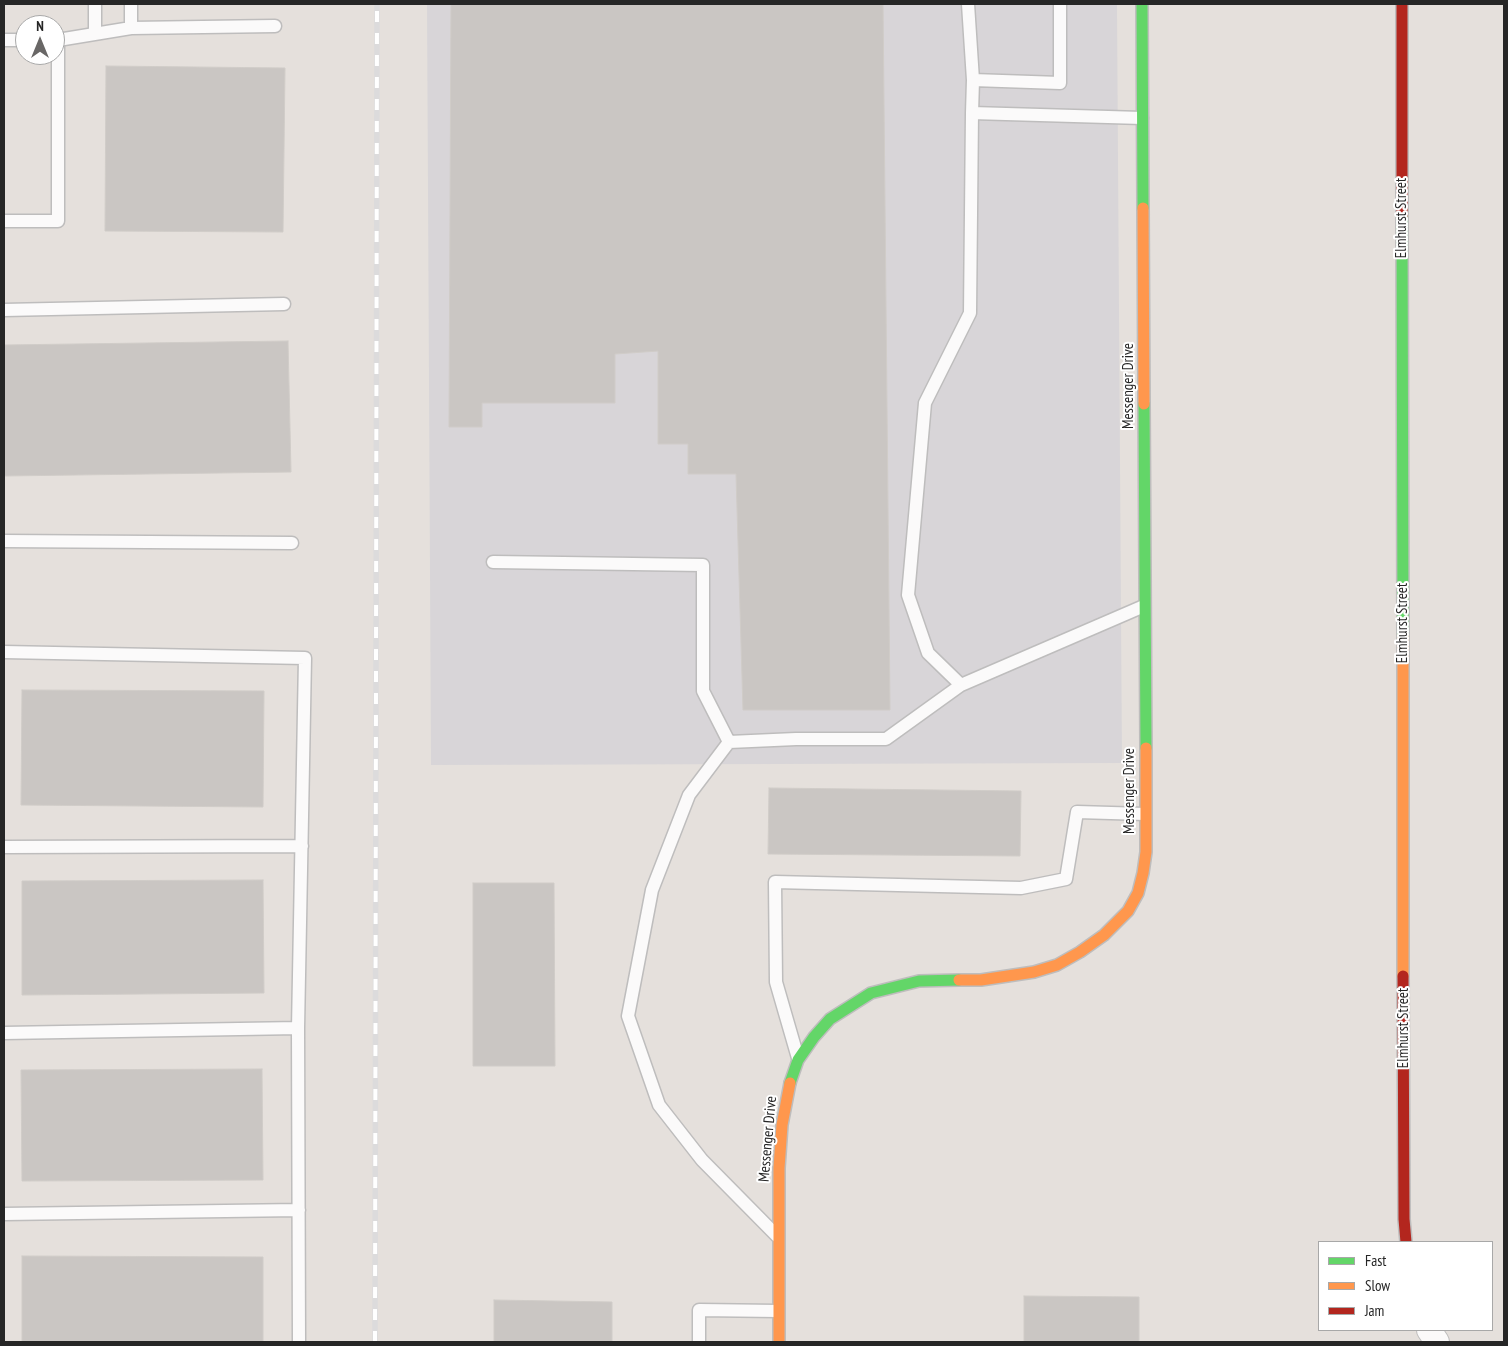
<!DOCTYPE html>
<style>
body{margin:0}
#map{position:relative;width:1508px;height:1346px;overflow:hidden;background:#e5e0dc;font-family:"PT Sans Narrow",sans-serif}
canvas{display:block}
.frame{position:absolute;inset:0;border:5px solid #262626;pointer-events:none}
.legend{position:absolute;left:1318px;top:1241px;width:175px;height:90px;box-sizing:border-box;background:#fff;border:1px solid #a8a8a8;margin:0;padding:6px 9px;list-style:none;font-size:15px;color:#262626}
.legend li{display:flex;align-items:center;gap:10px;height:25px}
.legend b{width:25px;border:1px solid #a8a8a8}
.north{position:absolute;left:15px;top:15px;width:50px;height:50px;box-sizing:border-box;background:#fff;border:1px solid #a8a8a8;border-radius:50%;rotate:0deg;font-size:14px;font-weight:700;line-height:20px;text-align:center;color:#262626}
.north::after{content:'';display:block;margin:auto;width:18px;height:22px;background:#696766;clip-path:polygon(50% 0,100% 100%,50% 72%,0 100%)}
</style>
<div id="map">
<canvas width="1508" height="1346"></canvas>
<div class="frame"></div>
<ul class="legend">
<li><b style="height:6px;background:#63d668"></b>Fast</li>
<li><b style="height:6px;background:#ff974d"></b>Slow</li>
<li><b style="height:6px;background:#b3261e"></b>Jam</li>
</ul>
<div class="north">N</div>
</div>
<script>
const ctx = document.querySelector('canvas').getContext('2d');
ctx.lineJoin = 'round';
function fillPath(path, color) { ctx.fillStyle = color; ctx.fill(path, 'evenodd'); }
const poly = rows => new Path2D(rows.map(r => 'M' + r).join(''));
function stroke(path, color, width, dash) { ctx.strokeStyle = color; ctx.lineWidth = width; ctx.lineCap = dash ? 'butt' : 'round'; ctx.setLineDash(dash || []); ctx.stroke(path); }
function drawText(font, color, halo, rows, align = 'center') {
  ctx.font = font + ' "PT Sans Narrow",sans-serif'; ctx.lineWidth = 4; ctx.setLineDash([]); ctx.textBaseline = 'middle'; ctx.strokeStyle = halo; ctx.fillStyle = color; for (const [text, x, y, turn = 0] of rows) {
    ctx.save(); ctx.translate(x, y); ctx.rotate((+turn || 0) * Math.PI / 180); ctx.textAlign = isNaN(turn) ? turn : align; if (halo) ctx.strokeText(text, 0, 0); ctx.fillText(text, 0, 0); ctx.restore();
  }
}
const industrial = poly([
 [427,4,1117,4,1122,763,431,765]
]);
const building = poly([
 [451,4,883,4,890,710,743,710,736,474,688,474,688,444,658,444,658,351,615,354,615,403,482,403,482,427,449,427,451,4],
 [106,66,285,68,283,232,105,231,106,66],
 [288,341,291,472,4,476,4,345,288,341],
 [22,690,264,691,263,807,21,805,22,690],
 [769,788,1021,791,1020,856,768,854,769,788],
 [263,880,264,993,22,995,22,881,263,880],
 [473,883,554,883,555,1066,473,1066,473,883],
 [262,1069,263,1180,22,1181,21,1070,262,1069],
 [22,1256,263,1257,263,1342,22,1342,22,1256],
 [1024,1296,1139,1297,1139,1342,1024,1342,1024,1296],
 [494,1300,612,1302,612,1342,494,1342,494,1300]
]);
const lane = poly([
 [968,4,973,80,972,113,1142,118],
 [131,28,275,26],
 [95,34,95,4],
 [4,40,25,40],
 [58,40,131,28,131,4],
 [973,80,1060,83,1060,4],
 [4,221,58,221,58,40,55,40],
 [4,310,284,304],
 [4,541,292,543],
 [493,562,703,565,703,691,729,742],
 [4,652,305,658,298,1028,299,1342],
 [961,685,928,653,908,595,925,403,970,313,972,113],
 [4,847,302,846],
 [4,1033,298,1028],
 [798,1058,776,982,775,882,1021,888,1066,879,1077,812,1145,814],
 [4,1214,299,1210],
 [777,1236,702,1160,659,1105,628,1016,652,890,689,795,729,742,796,739,886,739,961,685,1144,606],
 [699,1342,699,1310,778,1311]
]);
const street = poly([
 [1429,1330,1437,1342]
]);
const fast = poly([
 [1142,4,1143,208],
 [1402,216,1403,636],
 [1144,404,1146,748],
 [790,1083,798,1060,814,1037,830,1019,871,993,919,981,959,980]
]);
const slow = poly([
 [1143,208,1144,404],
 [1403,636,1403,976],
 [959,980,981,980,1034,972,1057,965,1080,952,1104,935,1128,911,1138,893,1143,873,1146,852,1146,748],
 [779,1342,779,1168,782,1125,790,1083]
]);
const jam = poly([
 [1402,4,1402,216],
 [1403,976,1404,1219,1406,1242]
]);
const rail = poly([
 [375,1342,377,4]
]);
const streetNames = [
 ["Elmhurst Street",1402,218,-90],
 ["Messenger Drive",1129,386,-90],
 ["Elmhurst Street",1403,623,-90],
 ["Messenger Drive",1130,791,-90],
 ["Elmhurst Street",1404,1028,-90],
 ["Messenger Drive",768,1139,-85]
];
fillPath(industrial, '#d8d5d8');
fillPath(building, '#cac6c3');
stroke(building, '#d0ccc8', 1);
stroke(lane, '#bebdbd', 15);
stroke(street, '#bebdbd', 26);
stroke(fast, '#bebdbd', 14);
stroke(slow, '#bebdbd', 14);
stroke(jam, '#bebdbd', 14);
stroke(lane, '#fbfafa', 12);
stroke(street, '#fbfafa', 24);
stroke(fast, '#63d668', 11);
stroke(slow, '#ff974d', 11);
stroke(jam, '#b3261e', 11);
stroke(rail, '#dcdbdc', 5.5);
stroke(rail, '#fff', 4, [11]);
drawText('15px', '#262626', '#fff', streetNames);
</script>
